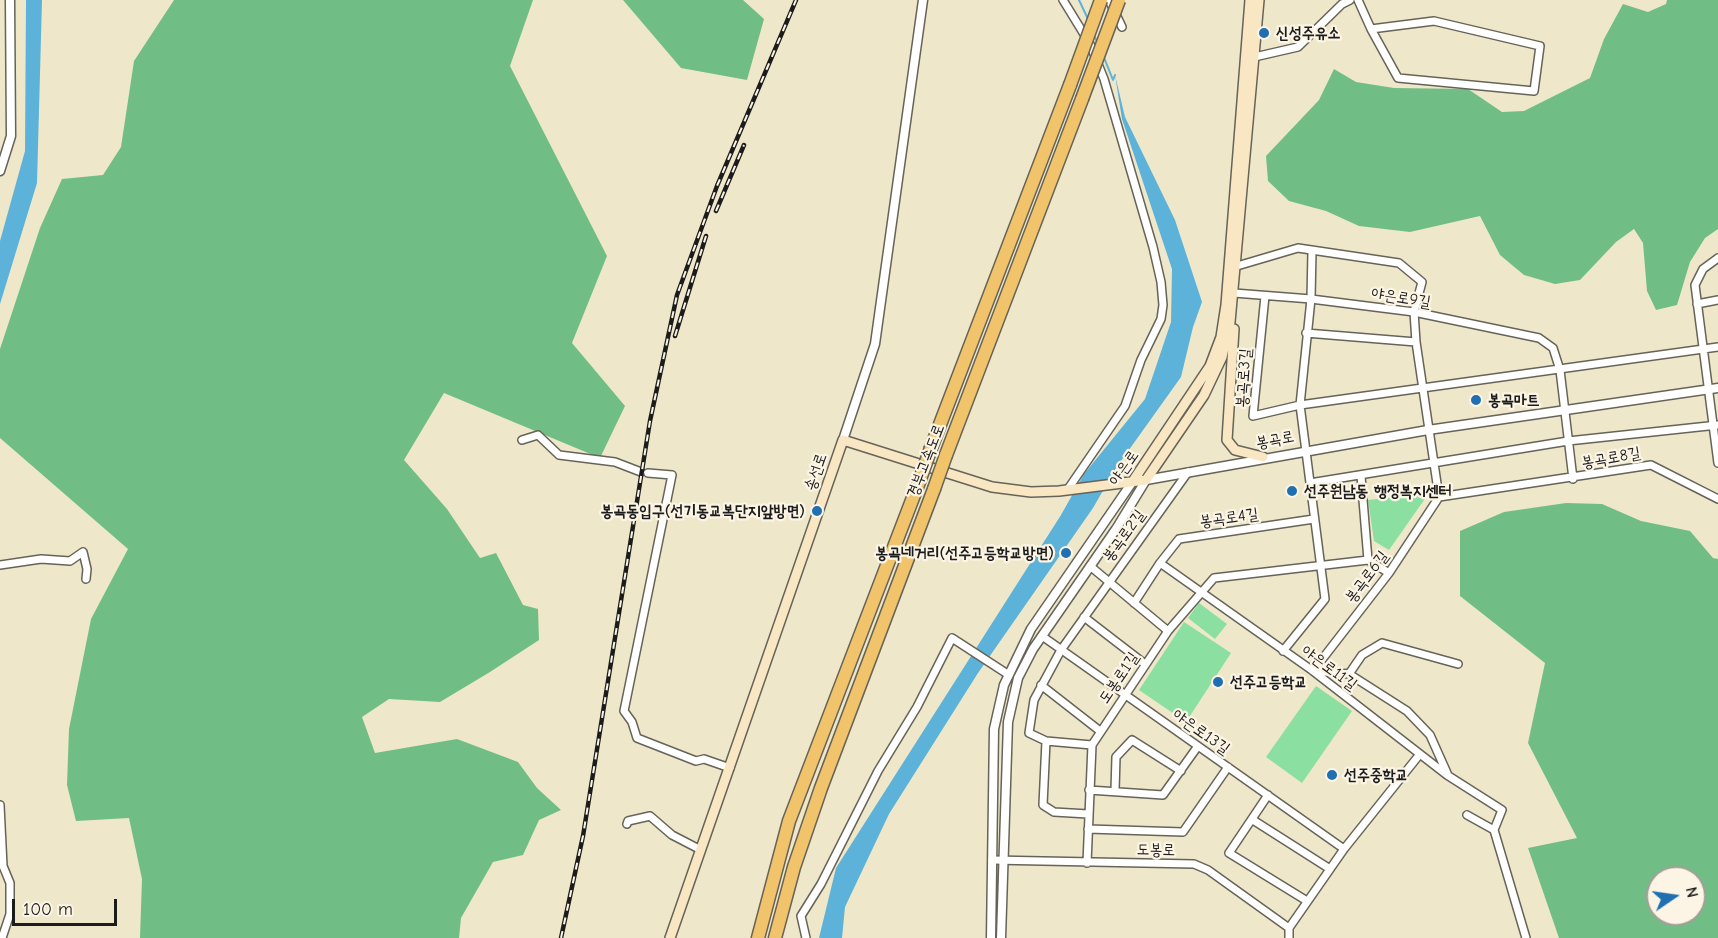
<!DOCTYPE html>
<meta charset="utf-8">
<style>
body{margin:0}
#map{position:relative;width:1718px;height:938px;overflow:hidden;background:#efe7c9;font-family:"Comic Neue",sans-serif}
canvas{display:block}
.north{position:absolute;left:1646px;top:866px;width:60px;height:60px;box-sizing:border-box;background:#fcf5e5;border:2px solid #a29e95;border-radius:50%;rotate:77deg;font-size:16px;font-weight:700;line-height:24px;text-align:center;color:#1c1c1c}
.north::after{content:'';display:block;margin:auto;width:21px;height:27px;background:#1f6fb2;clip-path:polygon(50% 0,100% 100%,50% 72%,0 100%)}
.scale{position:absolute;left:12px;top:899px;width:105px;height:27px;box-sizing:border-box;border:3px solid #1c1c1c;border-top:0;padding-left:8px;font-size:18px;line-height:21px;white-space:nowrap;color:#1c1c1c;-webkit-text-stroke:4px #fcf5e5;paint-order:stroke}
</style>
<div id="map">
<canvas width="1718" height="938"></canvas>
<div class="north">N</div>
<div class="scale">100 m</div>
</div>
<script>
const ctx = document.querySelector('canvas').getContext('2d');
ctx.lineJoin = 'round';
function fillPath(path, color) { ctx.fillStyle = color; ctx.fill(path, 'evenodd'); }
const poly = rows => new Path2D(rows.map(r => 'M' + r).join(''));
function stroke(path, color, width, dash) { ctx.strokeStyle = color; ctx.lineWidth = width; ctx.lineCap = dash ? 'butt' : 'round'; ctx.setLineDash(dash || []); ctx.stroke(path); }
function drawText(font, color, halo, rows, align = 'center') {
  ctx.font = font + ' "Comic Neue","Poor Story",sans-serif'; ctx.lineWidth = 4.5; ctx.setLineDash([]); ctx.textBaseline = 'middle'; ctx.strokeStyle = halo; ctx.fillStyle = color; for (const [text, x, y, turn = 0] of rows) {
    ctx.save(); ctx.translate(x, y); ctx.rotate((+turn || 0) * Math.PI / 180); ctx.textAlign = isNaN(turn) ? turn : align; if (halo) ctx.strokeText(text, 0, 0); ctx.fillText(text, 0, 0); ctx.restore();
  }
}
const green = poly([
 [1429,493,1389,550,1374,541,1368,500],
 [1199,603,1227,624,1215,639,1188,618],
 [1184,622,1231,653,1186,722,1139,690],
 [1316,686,1352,711,1302,783,1266,757]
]);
const forest = poly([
 [174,0,533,0,510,66,607,256,572,343,625,406,600,458,444,393,404,460,447,509,480,558,496,553,523,605,538,609,539,640,490,672,440,702,389,699,362,717,375,753,457,739,518,762,537,788,561,810,539,820,523,855,493,862,461,918,459,938,140,938,142,879,129,818,76,821,67,785,69,729,91,619,128,549,0,438,0,349,40,228,62,179,103,175,121,147,134,61],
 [623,0,743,0,764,19,747,80,681,68],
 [1667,0,1718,0,1718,229,1705,238,1690,262,1677,305,1656,310,1647,291,1643,243,1634,229,1616,242,1580,280,1555,284,1524,275,1500,255,1480,216,1410,232,1359,226,1326,211,1289,201,1268,181,1266,156,1319,100,1334,69,1356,82,1394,88,1468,89,1502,112,1524,111,1590,78,1604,39,1623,4,1648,12,1666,4],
 [1566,503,1602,504,1641,521,1690,531,1713,558,1718,559,1718,938,1559,938,1528,848,1577,838,1528,743,1545,663,1460,596,1460,531,1504,512],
 [1658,878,1694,878,1694,914,1658,914]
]);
const water = poly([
 [26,0,42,0,37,183,0,304,0,241,25,151],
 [1115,75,1125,117,1175,220,1202,302,1193,327,1181,377,1116,468,1093,508,978,673,889,814,845,907,842,938,819,938,836,868,1061,515,1084,474,1145,399,1171,322,1172,269,1122,119]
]);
const stream = poly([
 [1079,0,1088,19],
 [1093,33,1098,44],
 [1103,55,1113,80,1115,75]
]);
const minor = poly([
 [1063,0,1090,44,1104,79,1153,247,1161,282,1163,305,1161,319,1141,360,1125,406,1068,489],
 [1109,0,1122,27],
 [1358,0,1371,29,1434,21,1540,46,1534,91,1398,78,1371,29],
 [1250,58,1298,47,1342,4,1350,0],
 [1718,258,1703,269,1695,285,1718,463],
 [1237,266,1298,248,1399,263,1422,282,1414,312,1416,342,1439,497,1389,573,1313,671],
 [1234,293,1311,299,1414,312,1539,338,1553,348,1560,370,1573,479],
 [1265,296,1253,416,1300,405,1718,347],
 [1697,304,1718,300],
 [1306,333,1416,342],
 [522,440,538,435,559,455,615,462,641,472],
 [648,473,672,475,624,711,632,722,637,738,696,761,704,759,730,768],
 [1361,476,1368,560],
 [1310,483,1568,441,1718,425],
 [1439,497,1651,465,1718,499],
 [1160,563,1179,539,1314,519],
 [0,565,41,559,70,561,83,552,87,569,86,579],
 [1090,566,1168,631],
 [1134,603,1160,563,1313,671,1447,775,1502,810,1494,830],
 [1084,617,1145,664],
 [1042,636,1344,849],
 [1283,651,1325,599,1300,405,1311,299,1312,251],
 [1313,671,1349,674,1407,711,1430,735,1447,773],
 [1349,674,1362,655,1382,643,1458,664],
 [1041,685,1100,731],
 [1046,741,1043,805,1054,812,1088,814],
 [1092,745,1046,741,1029,733,1034,700,1061,650,1188,472],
 [1089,790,1163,795,1198,746],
 [1115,790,1116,757,1132,740,1181,771],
 [1268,795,1229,853,1307,901],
 [0,805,3,866,10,883,10,914,2,938],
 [1467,815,1494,830,1526,938],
 [1253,820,1330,869],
 [627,824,628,821,650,816,672,835,701,850],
 [1088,829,1183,832,1228,767],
 [992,860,1194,864,1208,870,1289,928,1289,938],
 [1087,863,1092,745,1168,631,1214,578,1368,560,1389,573],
 [1289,928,1344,849,1420,754],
 [806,938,801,916,821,884,878,771,917,707,952,638,1009,675]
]);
const tertiary = poly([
 [0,171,11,136,10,0],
 [843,440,875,344,923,0],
 [991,938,994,729,1004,685,1031,629,1133,481],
 [1001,938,1008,722,1018,678,1033,649,1116,529,1146,480,1428,430,1718,388]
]);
const secondary = poly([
 [1234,329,1227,440,1235,450,1263,457],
 [1133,481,1210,366,1221,337,1226,305,1250,0],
 [670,938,843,440,992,487,1031,492,1059,491,1146,480,1204,395,1222,357,1230,322,1259,0]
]);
const motorway = poly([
 [931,448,1070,85],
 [946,455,1082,99],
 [758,938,789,821,919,482],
 [775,938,794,867,821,788,934,489]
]);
const rail = poly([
 [716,211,744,145],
 [675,336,706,236],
 [561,938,583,836,650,421,677,295,717,186,796,0]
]);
const motorwayBridge = poly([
 [1070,85,1101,0],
 [1082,99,1119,0],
 [919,482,931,448],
 [934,489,946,455]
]);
const markers = [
 [1264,33,6,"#1f6fb2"],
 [1476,400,6,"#1f6fb2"],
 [1292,491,6,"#1f6fb2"],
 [817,511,6,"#1f6fb2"],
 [1066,553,6,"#1f6fb2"],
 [1218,682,6,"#1f6fb2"],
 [1332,775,6,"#1f6fb2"]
];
const poiNames = [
 ["신성주유소",1276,33],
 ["봉곡마트",1488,400],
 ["선주원남동 행정복지센터",1304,491],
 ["봉곡동입구(선기동교복단지앞방면)",805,511,"right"],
 ["봉곡네거리(선주고등학교방면)",1054,553,"right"],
 ["선주고등학교",1230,682],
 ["선주중학교",1344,775]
];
const streetNames = [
 ["야은로9길",1401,298,9],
 ["봉곡로3길",1244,378,-86],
 ["봉곡로",1275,440,-11],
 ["봉곡로8길",1611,458,-10],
 ["경부고속도로",926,461,-69],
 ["야은로",1124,468,-55],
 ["송선로",816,472,-71],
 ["봉곡로4길",1229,518,-8],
 ["봉곡로2길",1124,536,-54],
 ["봉곡로6길",1367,577,-53],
 ["야은로11길",1329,668,36],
 ["도봉로1길",1119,678,-56],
 ["야은로13길",1201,732,35],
 ["도봉로",1156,850,1]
];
fillPath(green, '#8bdfa0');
fillPath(forest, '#70be86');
fillPath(water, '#5cb2d8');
stroke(stream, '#5cb2d8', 2);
stroke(minor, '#666359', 10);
stroke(tertiary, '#666359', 11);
stroke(secondary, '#666359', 12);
stroke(motorway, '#666359', 15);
stroke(minor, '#fff', 7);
stroke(tertiary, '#fff', 8);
stroke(secondary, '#f9e7c3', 9);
stroke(motorway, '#f1c36a', 12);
stroke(rail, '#1c1c1c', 4.5);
stroke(rail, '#fcf5e5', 2, [7]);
stroke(motorwayBridge, '#666359', 15, []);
stroke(motorwayBridge, '#f1c36a', 12);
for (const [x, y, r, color] of markers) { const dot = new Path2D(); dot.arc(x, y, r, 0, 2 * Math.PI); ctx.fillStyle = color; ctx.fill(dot); stroke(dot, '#fcf5e5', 2); }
drawText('bold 16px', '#1c1c1c', '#fcf5e5', poiNames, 'left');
drawText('16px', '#1c1c1c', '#fcf5e5', streetNames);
</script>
